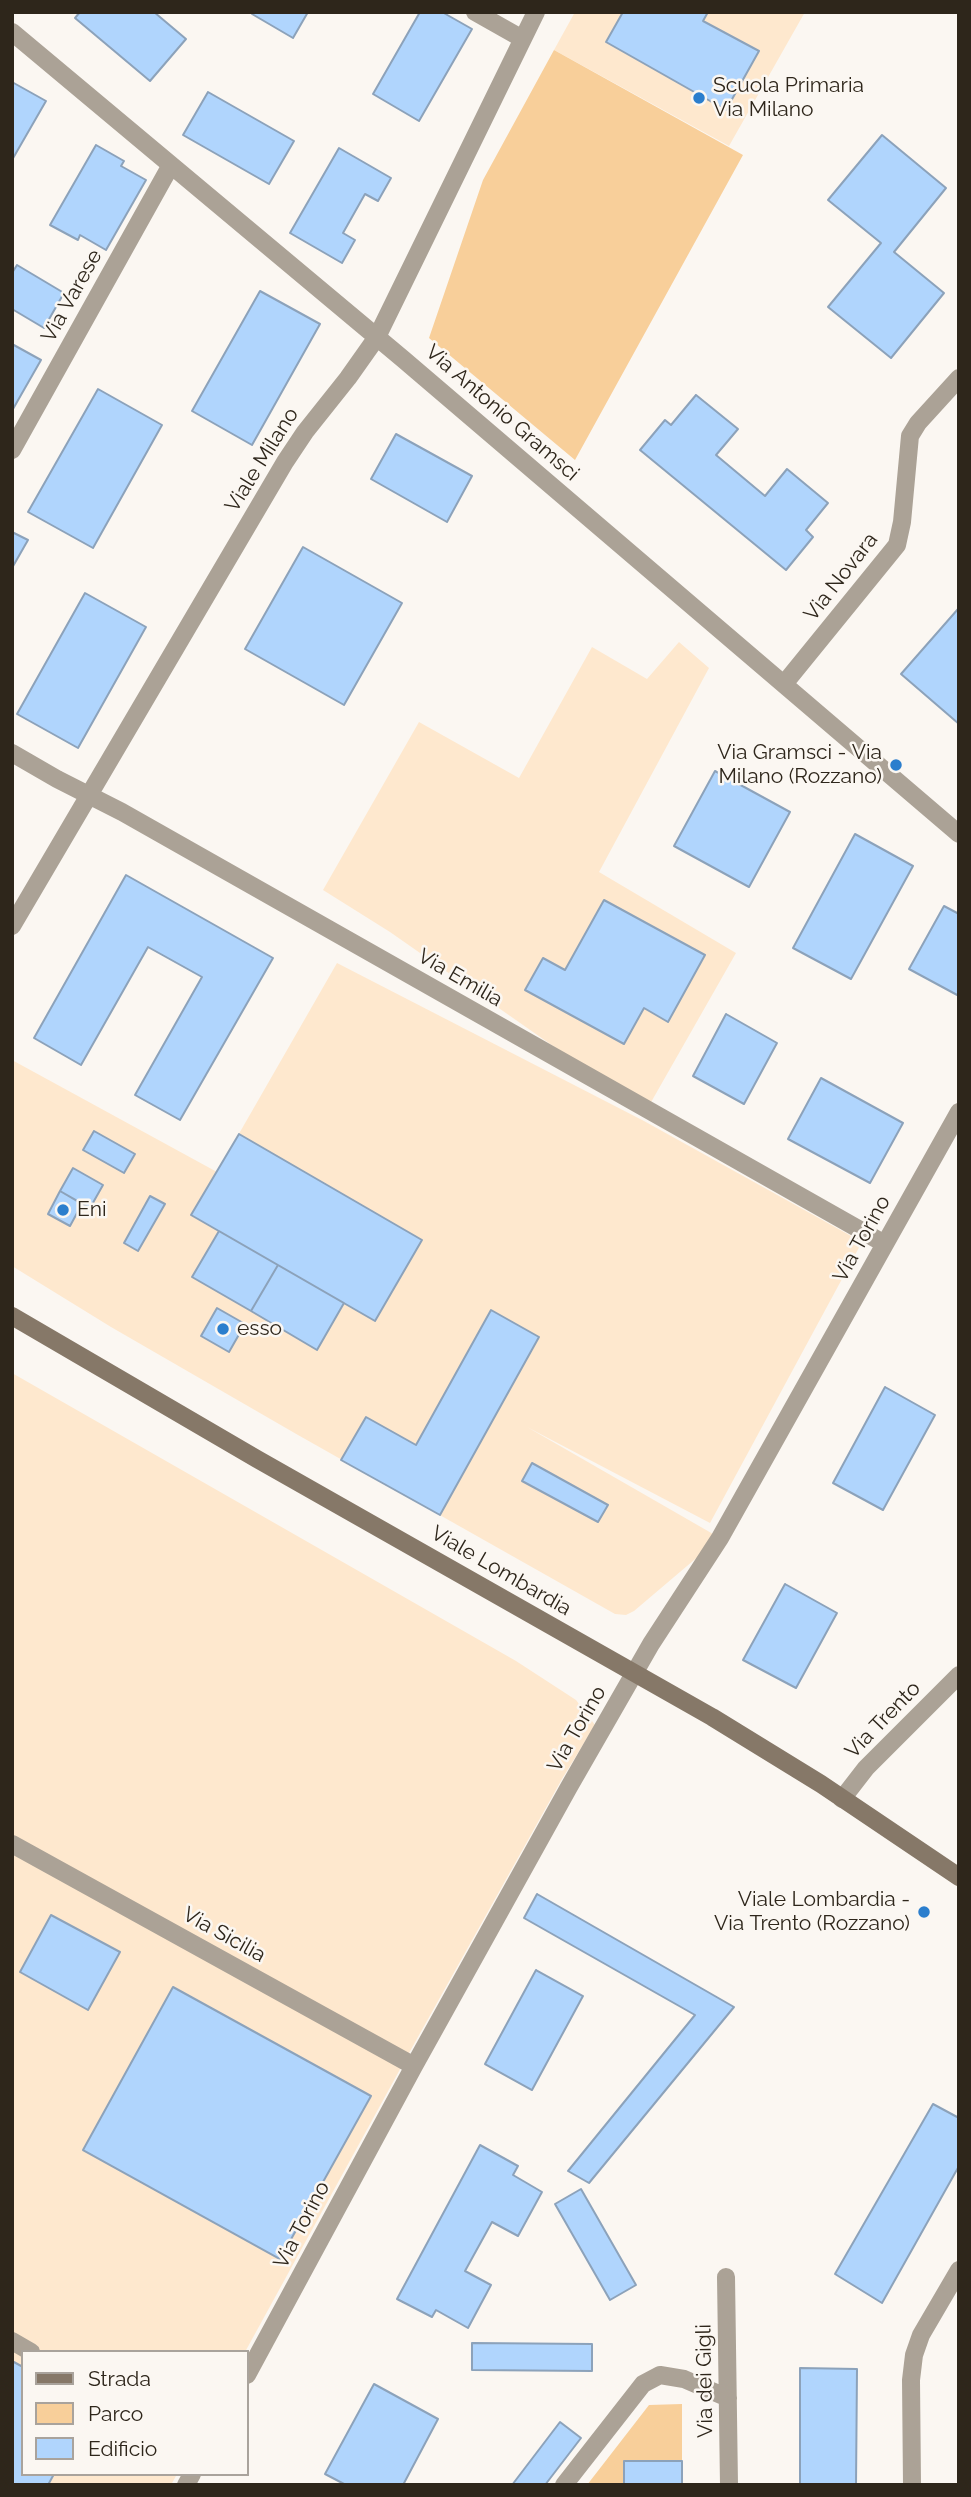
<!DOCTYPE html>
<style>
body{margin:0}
#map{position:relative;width:971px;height:2497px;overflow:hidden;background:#fbf7f2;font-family:Raleway,sans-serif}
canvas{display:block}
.frame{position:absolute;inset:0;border:14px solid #2e261b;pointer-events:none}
.legend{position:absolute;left:21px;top:2350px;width:228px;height:126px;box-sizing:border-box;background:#fbf7f2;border:2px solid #a9a39c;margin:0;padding:9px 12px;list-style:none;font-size:21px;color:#2e261b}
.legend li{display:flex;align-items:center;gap:14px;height:35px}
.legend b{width:35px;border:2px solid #a9a39c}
</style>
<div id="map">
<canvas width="971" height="2497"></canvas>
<div class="frame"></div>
<ul class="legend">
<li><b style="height:9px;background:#867868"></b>Strada</li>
<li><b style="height:19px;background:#f8cf9a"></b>Parco</li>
<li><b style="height:19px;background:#b0d5fd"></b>Edificio</li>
</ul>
</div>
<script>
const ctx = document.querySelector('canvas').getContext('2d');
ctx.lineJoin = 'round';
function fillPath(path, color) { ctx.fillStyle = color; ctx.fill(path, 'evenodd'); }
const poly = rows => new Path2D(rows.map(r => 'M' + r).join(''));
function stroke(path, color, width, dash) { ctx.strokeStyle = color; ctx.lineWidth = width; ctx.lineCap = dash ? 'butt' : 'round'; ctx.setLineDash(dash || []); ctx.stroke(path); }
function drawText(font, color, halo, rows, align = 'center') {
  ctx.font = font + ' Raleway,sans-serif'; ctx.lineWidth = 5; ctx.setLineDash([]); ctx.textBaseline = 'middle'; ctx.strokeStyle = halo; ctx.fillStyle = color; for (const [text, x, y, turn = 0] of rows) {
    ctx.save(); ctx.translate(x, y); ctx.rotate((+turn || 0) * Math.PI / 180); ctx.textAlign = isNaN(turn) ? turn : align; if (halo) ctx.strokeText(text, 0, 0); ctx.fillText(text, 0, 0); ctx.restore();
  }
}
const built = poly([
 [575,12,805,12,729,146,554,50],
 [679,642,709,668,599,872,736,953,646,1111,390,932,323,890,419,722,519,778,592,647,647,679],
 [337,963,644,1121,862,1242,710,1523,527,1427,720,1538,634,1611,626,1615,615,1614,298,1435,111,1327,12,1266,12,1060,217,1172],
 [12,1373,516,1661,576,1700,595,1725,562,1779,404,2062,245,2352,23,2352,23,2474,177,2474,171,2485,12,2485]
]);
const green = poly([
 [554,50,743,155,575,460,429,338,483,180],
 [682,2404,682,2461,625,2461,624,2485,587,2485,649,2405]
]);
const building = poly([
 [80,12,154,12,186,39,150,81,75,18,80,12],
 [253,12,308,12,293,38,252,14,253,12],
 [420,12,442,12,472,29,419,121,373,94,420,12],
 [623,12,708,12,703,21,759,51,726,110,606,42,623,12],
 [12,82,46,101,12,160,12,82],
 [208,92,294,141,269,184,183,135,208,92],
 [882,135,946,188,894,252,944,293,891,358,828,307,881,243,828,200,882,135],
 [96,145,124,161,121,166,146,180,106,250,80,235,78,240,50,225,96,145],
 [339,148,391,178,378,201,365,194,343,233,355,240,342,263,290,233,339,148],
 [17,265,64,293,44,328,12,309,12,273,17,265],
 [260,291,320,324,252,445,192,411,260,291],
 [12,344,41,360,13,409,12,409,12,344],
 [98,389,162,425,93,548,28,512,98,389],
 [696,395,738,429,716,455,765,496,787,469,828,503,806,530,813,537,786,570,640,450,665,420,671,425,696,395],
 [396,434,472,476,447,522,371,479,396,434],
 [12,532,28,540,12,568,12,532],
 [303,547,402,603,344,705,245,649,303,547],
 [85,593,146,627,78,748,17,714,85,593],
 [958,609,959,609,959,724,901,674,958,609],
 [715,771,790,812,749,887,674,846,715,771],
 [855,834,913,866,851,979,793,948,855,834],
 [126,875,273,958,180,1120,135,1095,202,977,148,947,81,1065,34,1038,126,875],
 [604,900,705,955,668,1022,644,1008,624,1044,525,990,543,958,565,970,604,900],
 [944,906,959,914,959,996,909,969,944,906],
 [726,1014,777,1043,744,1104,693,1076,726,1014],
 [821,1078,903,1123,870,1183,788,1139,821,1078],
 [94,1131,135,1154,124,1173,83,1150,94,1131],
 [239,1134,422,1240,375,1321,191,1215,239,1134],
 [73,1168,103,1185,90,1208,60,1191,73,1168],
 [60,1191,82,1204,70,1226,48,1214,60,1191],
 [150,1196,165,1204,138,1251,124,1243,150,1196],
 [219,1231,278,1265,251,1311,192,1277,219,1231],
 [278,1265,344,1303,317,1350,251,1311,278,1265],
 [217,1308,245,1324,229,1352,201,1336,217,1308],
 [491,1310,539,1337,440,1515,341,1460,366,1417,416,1445,491,1310],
 [885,1387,935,1415,883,1510,833,1483,885,1387],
 [532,1463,608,1505,598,1522,522,1481,532,1463],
 [785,1584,837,1613,796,1688,743,1660,785,1584],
 [537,1894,734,2007,589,2183,568,2171,695,2015,524,1918,537,1894],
 [51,1915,120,1952,88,2010,20,1972,51,1915],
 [536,1970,583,1996,532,2090,485,2064,536,1970],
 [173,1987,371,2096,280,2259,83,2150,173,1987],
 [933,2104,959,2118,959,2166,882,2303,835,2274,933,2104],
 [480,2145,518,2166,513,2175,542,2192,518,2236,492,2222,465,2271,491,2285,468,2328,436,2310,432,2317,397,2299,480,2145],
 [581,2189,636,2285,610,2300,555,2204,581,2189],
 [472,2343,592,2344,592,2371,472,2370,472,2343],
 [12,2361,23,2367,23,2474,54,2474,48,2485,12,2485,12,2361],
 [800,2368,857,2369,856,2485,800,2485,800,2368],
 [374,2384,438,2419,403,2485,346,2485,325,2474,374,2384],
 [560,2422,581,2438,545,2485,512,2485,560,2422],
 [624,2461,682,2461,682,2485,624,2485,624,2461]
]);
const street = poly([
 [475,12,521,38],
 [12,32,403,359,959,834],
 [12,450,171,165],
 [784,684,897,545,902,522,910,436,918,423,959,378],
 [12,753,57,779,122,812,885,1244],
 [12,926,285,462,305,432,348,378,377,337,536,12],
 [842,1799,866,1768,959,1675],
 [12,1844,414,2066],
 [726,2277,729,2485],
 [12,2341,31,2352],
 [247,2375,414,2066,569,1787,651,1644,720,1538,959,1112],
 [186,2485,192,2474],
 [564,2485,643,2384,660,2375,684,2379,728,2398],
 [912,2485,911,2380,914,2355,921,2335,959,2270]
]);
const secondary = poly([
 [12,1316,257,1459,712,1717,821,1784,959,1877]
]);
const markers = [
 [699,98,7,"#2b7ecd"],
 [896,765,7,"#2b7ecd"],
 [63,1210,7,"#2b7ecd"],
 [223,1329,7,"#2b7ecd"],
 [924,1912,7,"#2b7ecd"]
];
const poiNames = [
 ["Scuola Primaria",713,86],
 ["Via Milano",713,110],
 ["Via Gramsci - Via",882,753,"right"],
 ["Milano (Rozzano)",882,777,"right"],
 ["Eni",77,1210],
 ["esso",237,1329],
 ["Viale Lombardia -",910,1900,"right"],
 ["Via Trento (Rozzano)",910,1924,"right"]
];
const streetNames = [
 ["Via Varese",72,296,-61],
 ["Via Antonio Gramsci",502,413,41],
 ["Viale Milano",262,460,-58],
 ["Via Novara",841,577,-52],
 ["Via Emilia",460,978,30],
 ["Via Torino",862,1239,-61],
 ["Viale Lombardia",501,1571,30],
 ["Via Trento",883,1720,-46],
 ["Via Torino",577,1729,-60],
 ["Via Sicilia",224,1935,29],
 ["Via Torino",302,2225,-62],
 ["Via dei Gigli",705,2381,-91]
];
fillPath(built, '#fee8ce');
fillPath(green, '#f8cf9a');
fillPath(building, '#b0d5fd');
stroke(building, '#8ca2ba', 2);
stroke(street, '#aba296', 18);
stroke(secondary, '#867868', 18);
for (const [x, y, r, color] of markers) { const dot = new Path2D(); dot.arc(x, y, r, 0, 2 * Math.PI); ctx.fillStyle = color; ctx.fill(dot); stroke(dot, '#fbf7f2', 2.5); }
drawText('21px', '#2e261b', '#fbf7f2', poiNames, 'left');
drawText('21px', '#2e261b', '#fbf7f2', streetNames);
</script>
